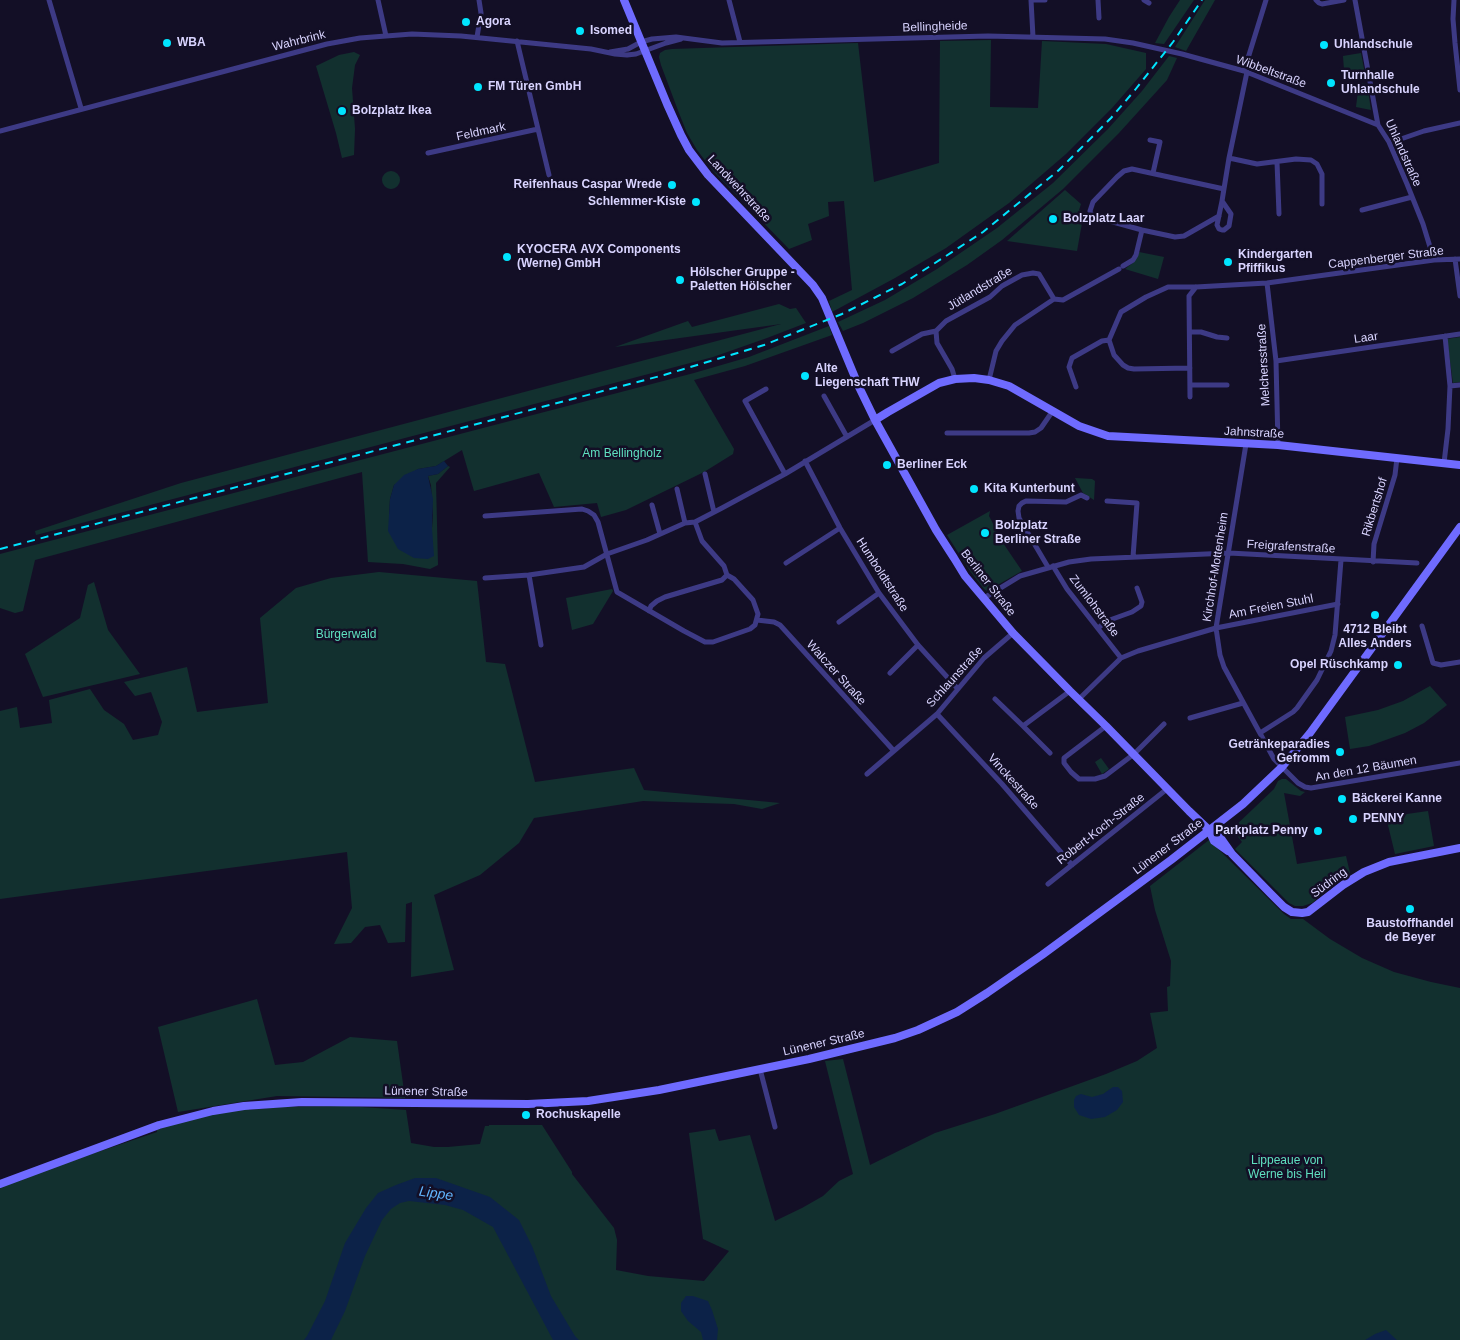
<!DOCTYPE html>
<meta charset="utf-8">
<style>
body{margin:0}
canvas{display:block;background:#130f26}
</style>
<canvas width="1460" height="1340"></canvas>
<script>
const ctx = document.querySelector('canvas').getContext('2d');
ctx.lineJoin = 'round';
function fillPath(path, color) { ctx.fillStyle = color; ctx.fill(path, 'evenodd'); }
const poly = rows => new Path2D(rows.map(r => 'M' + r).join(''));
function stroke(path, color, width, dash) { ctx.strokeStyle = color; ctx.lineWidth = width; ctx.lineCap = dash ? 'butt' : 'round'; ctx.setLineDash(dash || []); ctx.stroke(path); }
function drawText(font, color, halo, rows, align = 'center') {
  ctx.font = font + ' Helvetica,sans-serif'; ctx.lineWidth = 5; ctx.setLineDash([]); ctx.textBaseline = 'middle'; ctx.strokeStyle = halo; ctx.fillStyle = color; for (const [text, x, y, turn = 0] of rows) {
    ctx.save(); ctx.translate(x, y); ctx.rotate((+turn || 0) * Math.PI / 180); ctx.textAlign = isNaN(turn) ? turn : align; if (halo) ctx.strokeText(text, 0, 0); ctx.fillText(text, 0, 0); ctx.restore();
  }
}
const green = poly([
 [1180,0,1194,0,1164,44,1155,43,1169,17],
 [1205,0,1215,0,1186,51,1175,47],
 [991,40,990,107,1038,108,1042,41,1106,44,1146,53,1146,69,1112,108,1066,154,1009,203,946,248,895,278,832,312,829,301,852,290,844,201,828,202,829,216,808,224,812,240,789,249,714,172,697,150,687,133,679,113,661,65,659,57,660,53,665,50,672,49,858,43,874,182,939,163,940,41],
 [354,52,360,55,355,65,352,88,355,129,354,155,342,158,336,133,316,66,339,55],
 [1361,53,1366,79,1348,77,1348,71,1344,70,1343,56],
 [1169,56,1177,58,1167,80,1119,133,1063,189,1002,240,967,265,913,298,863,323,843,331,838,322,885,300,937,269,997,228,1053,183,1108,129,1142,91],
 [1359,83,1367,84,1371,110,1356,107],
 '382 180a9 9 0 1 1 18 0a9 9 0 1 1-18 0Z',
 [1065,190,1081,204,1079,210,1084,212,1077,251,1007,241],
 [1139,252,1164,257,1158,279,1125,269,1134,262],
 [779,304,790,309,796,308,806,323,767,338,713,357,36,535,35,531,181,483,781,324,615,347,688,321,692,327],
 [829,326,832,335,745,366,694,380,734,449,733,454,704,472,626,510,601,517,597,503,554,507,539,473,474,491,462,450,436,466,418,469,394,485,390,499,389,515,432,528,433,515,431,485,428,476,438,474,448,466,450,467,436,483,438,565,430,569,403,564,368,562,362,472,35,560,23,611,15,613,0,608,0,554,694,373,749,357],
 [1460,337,1460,382,1453,383,1447,339],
 [1075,478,1092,479,1095,481,1094,500,1083,493],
 [990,511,989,516,1003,543,1022,571,987,591,984,589,970,571,947,535],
 [379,572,477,581,486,662,505,664,535,782,634,768,644,790,780,803,762,809,734,804,643,801,534,818,519,843,480,875,434,895,454,970,411,977,412,902,406,904,405,942,388,943,380,925,365,927,351,943,334,944,352,908,347,852,0,899,0,711,17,707,20,728,52,723,49,700,90,689,104,710,124,724,133,740,158,735,162,722,151,692,135,696,124,682,187,667,197,712,268,703,260,618,296,588,331,578],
 [94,582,108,630,140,674,43,697,25,654,80,618,88,585],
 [612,589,613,591,593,624,572,630,566,598],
 [1430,686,1447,705,1424,723,1405,733,1369,746,1350,749,1345,717,1378,710,1403,701],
 [1101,758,1109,769,1102,774,1095,762],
 [1282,779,1286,779,1301,791,1305,792,1300,796,1284,793,1297,864,1346,856,1350,873,1339,880,1312,903,1303,906,1295,906,1289,903,1235,849,1242,842,1232,829,1274,789,1278,781],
 [1428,811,1434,846,1395,854,1386,817],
 [1209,840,1284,914,1291,919,1303,919,1330,939,1362,958,1394,972,1431,982,1460,988,1460,1340,0,1340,0,1185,157,1132,157,1130,175,1122,249,1107,249,1110,278,1107,346,1106,406,1110,411,1143,434,1147,448,1147,480,1144,485,1126,489,1126,489,1125,542,1125,572,1172,572,1174,614,1228,617,1240,616,1270,648,1276,704,1281,729,1251,703,1239,689,1133,715,1129,719,1141,750,1135,775,1221,802,1208,823,1196,839,1181,853,1174,825,1061,843,1059,870,1165,935,1133,995,1114,1106,1074,1137,1061,1157,1048,1150,1013,1168,1011,1167,987,1170,986,1171,961,1155,910,1150,886],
 [257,999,275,1065,303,1062,350,1037,397,1041,405,1098,277,1096,178,1112,158,1027]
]);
const water = poly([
 [444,461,448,466,438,474,428,476,433,499,432,528,434,556,428,559,414,558,398,549,388,531,390,499,394,485,404,475,418,469,436,466],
 [1113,1087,1118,1087,1122,1091,1123,1102,1117,1110,1105,1117,1091,1119,1079,1115,1074,1107,1074,1100,1076,1096,1081,1094,1092,1097,1103,1094],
 [415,1178,436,1178,490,1197,519,1220,532,1246,551,1296,575,1336,579,1340,553,1340,493,1227,463,1210,445,1205,409,1201,400,1203,391,1209,382,1220,365,1256,345,1311,331,1340,304,1340,307,1336,325,1301,345,1243,366,1208,378,1193,396,1185],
 [686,1296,693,1296,708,1301,712,1310,718,1329,717,1340,703,1340,701,1332,688,1321,681,1311,681,1303],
 [1386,1330,1397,1340,1365,1340,1375,1334]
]);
const street = poly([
 [49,0,81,108],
 [378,0,386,36],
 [729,0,740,42],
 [1031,0,1033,37],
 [1031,0,1045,0],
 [1098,0,1099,18],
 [1144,0,1149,3],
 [1316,0,1319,3,1322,4,1344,0],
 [1355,0,1378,125,1389,142,1407,184,1423,224,1434,260],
 [1454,0,1453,19,1455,43,1460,90],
 [477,37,481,13,479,0],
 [610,52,628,49,641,42,652,39,676,37,722,43,988,36,1105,39,1133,43,1182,54,1244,71,1378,125],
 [1244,71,1266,0],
 [538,129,549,175],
 [0,131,327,44,360,38,412,34,461,36,591,49,615,54,627,55,636,54,666,43,681,39],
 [1150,140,1160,142,1153,173],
 [1398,140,1424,131,1460,123],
 [428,153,538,129,517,41],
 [1229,158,1257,164,1296,159,1311,160,1317,164,1322,174,1322,204],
 [1277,162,1279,214],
 [1222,201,1217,225,1219,229,1222,230,1224,230,1229,226,1231,214,1222,201,1229,158,1247,72],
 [1362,210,1412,197],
 [1219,216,1184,236,1175,237,1142,230,1095,217,1091,214,1090,211,1093,202,1117,177,1124,171,1132,169,1224,189],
 [1455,259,1460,296],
 [1123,266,1133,260,1136,255,1142,230],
 [1267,283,1276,361,1278,445],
 [936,331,937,343,952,369,955,379],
 [1190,332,1201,332,1217,337,1227,338],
 [1445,336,1450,386,1460,385],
 [892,351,922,334,936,331,946,321,990,297,1002,286,1022,275,1033,273,1039,274,1054,299],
 [1276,361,1460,334],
 [1190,368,1134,369,1128,368,1123,365,1114,355,1109,340,1121,312,1146,297,1168,287,1196,287,1267,283,1434,260,1460,259],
 [989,380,996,351,1002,341,1015,325,1054,299,1063,300,1119,269],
 [1190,385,1227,385],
 [1076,387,1069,367,1072,358,1102,341,1109,340],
 [766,389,745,401,785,474],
 [824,396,847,437],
 [1190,397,1189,296,1196,287],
 [947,433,1029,433,1035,432,1041,428,1052,412],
 [1246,444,1216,628,1220,655,1224,667,1274,759,1298,783,1305,787,1311,788,1460,763],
 [805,461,840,528,879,593,918,645,958,689],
 [1444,463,1448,429,1450,386],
 [705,474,714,512],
 [677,489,685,523],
 [1107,501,1137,503,1133,557],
 [652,505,660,534],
 [485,516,582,509,588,511,594,515,598,522,617,592,684,631,705,642,713,642,750,629,755,625,758,614,753,600,734,579,727,575,724,566,702,541,695,522],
 [1373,562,1374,544,1395,475,1397,458],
 [786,563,840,528],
 [1053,566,1067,589,1121,658],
 [1048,567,1019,518,1018,511,1019,506,1022,503,1026,501,1066,502,1081,495,1087,498],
 [529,575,541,645],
 [485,578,529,575,584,567,607,554,647,540,685,523,695,522,722,508,785,474,875,420],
 [984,598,1020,576,1069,562,1091,559,1229,553,1417,563],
 [649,611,651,606,657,601,665,597,722,580,727,575],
 [757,620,774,622,780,625,894,751],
 [839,622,879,593],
 [1422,626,1433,663,1441,665,1460,662],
 [1098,628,1107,621,1132,612,1141,606,1142,602,1137,588],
 [890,673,918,645],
 [995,699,1023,726],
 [1079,699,1121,658,1138,651,1216,628,1338,604],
 [937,714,1002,784,1072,865],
 [1190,718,1243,703],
 [1106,726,1064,758,1064,763,1071,772,1079,779,1095,779,1105,776,1134,754,1164,724],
 [1260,733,1293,712,1297,708,1317,680,1331,651,1335,635,1341,560],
 [1050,753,1023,726,1070,691],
 [867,774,937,714,984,658,1013,633],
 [1048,884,1167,789],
 [760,1069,775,1127]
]);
const secondary = poly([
 [624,0,667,104,681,135,689,150,708,175,813,285,822,298,859,387,875,420,936,530,954,558,965,576,1013,633,1070,691,1106,726,1189,811,1209,830,1220,837,1232,854,1271,894,1284,907,1292,912,1302,913,1308,912,1343,885,1364,872,1389,862,1460,848],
 [875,420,888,412,939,383,955,379,974,378,989,380,1009,386,1079,426,1108,436,1278,445,1460,465],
 [1209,830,1214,841,1228,851],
 [0,1184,159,1125,213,1111,244,1106,302,1102,528,1104,588,1101,659,1090,809,1059,895,1038,918,1030,957,1012,987,993,1042,955,1171,860,1243,804,1282,767,1310,733,1460,527]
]);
const rail = poly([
 [0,549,664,375,764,345,842,314,902,284,946,256,983,232,1059,170,1111,118,1135,90,1173,42,1202,0]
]);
const markers = [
 [466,22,5,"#00e5ff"],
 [580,31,5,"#00e5ff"],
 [167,43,5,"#00e5ff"],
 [1324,45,5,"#00e5ff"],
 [1331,83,5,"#00e5ff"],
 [478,87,5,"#00e5ff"],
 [342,111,5,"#00e5ff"],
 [672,185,5,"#00e5ff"],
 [696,202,5,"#00e5ff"],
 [1053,219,5,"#00e5ff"],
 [507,257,5,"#00e5ff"],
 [1228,262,5,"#00e5ff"],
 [680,280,5,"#00e5ff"],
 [805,376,5,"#00e5ff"],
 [887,465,5,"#00e5ff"],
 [974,489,5,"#00e5ff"],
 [985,533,5,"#00e5ff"],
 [1375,615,5,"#00e5ff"],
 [1398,665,5,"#00e5ff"],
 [1340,752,5,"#00e5ff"],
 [1342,799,5,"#00e5ff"],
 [1353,819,5,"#00e5ff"],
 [1318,831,5,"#00e5ff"],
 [1410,909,5,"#00e5ff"],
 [526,1115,5,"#00e5ff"]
];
const poiNames = [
 ["Agora",476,22],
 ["Isomed",590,31],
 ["WBA",177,43],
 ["Uhlandschule",1334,45],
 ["Turnhalle",1341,76],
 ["Uhlandschule",1341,90],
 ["FM Türen GmbH",488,87],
 ["Bolzplatz Ikea",352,111],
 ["Reifenhaus Caspar Wrede",662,185,"right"],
 ["Schlemmer-Kiste",686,202,"right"],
 ["Bolzplatz Laar",1063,219],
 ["KYOCERA AVX Components",517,250],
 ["(Werne) GmbH",517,264],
 ["Kindergarten",1238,255],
 ["Pfiffikus",1238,269],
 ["Hölscher Gruppe -",690,273],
 ["Paletten Hölscher",690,287],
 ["Alte",815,369],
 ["Liegenschaft THW",815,383],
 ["Berliner Eck",897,465],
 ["Kita Kunterbunt",984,489],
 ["Bolzplatz",995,526],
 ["Berliner Straße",995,540],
 ["4712 Bleibt",1375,630,"center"],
 ["Alles Anders",1375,644,"center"],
 ["Opel Rüschkamp",1388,665,"right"],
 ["Getränkeparadies",1330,745,"right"],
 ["Gefromm",1330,759,"right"],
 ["Bäckerei Kanne",1352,799],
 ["PENNY",1363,819],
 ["Parkplatz Penny",1308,831,"right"],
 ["Baustoffhandel",1410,924,"center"],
 ["de Beyer",1410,938,"center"],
 ["Rochuskapelle",536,1115]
];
const streetNames = [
 ["Bellingheide",935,27,-2],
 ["Wahrbrink",299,41,-14],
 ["Wibbeltstraße",1271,72,20],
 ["Feldmark",481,132,-12],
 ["Uhlandstraße",1403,153,66],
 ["Landwehrstraße",739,189,47],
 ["Cappenberger Straße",1386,258,-7],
 ["Jütlandstraße",980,289,-31],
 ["Laar",1366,338,-8],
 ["Melchersstraße",1264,365,-93],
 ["Jahnstraße",1254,433,3],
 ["Rikbertshof",1375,507,-73],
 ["Freigrafenstraße",1291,547,3],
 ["Kirchhof-Mottenheim",1216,567,-81],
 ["Humboldtstraße",882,575,57],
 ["Berliner Straße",988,583,52],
 ["Zumlohstraße",1094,606,53],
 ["Am Freien Stuhl",1271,607,-11],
 ["Walczer Straße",836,673,48],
 ["Schlaunstraße",955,677,-48],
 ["An den 12 Bäumen",1366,769,-10],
 ["Vinckestraße",1013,782,48],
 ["Robert-Koch-Straße",1101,829,-38],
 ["Lünener Straße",1168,847,-37],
 ["Südring",1329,883,-37],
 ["Lünener Straße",824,1043,-13],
 ["Lünener Straße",426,1092,1]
];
const parkNames = [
 ["Am Bellingholz",622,454],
 ["Bürgerwald",346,635],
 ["Lippeaue von",1287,1161],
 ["Werne bis Heil",1287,1175]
];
const waterNames = [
 ["Lippe",436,1194,8]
];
fillPath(green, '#12302f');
fillPath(water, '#0c2248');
stroke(street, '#3d3a85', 5);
stroke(secondary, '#6f6bff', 8);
stroke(rail, '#00e5ff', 2, [8, 6]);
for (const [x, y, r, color] of markers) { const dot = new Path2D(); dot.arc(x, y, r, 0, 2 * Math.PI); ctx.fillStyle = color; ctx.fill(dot); stroke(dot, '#130f26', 2); }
drawText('bold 12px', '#d9d4ff', '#130f26', poiNames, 'left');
drawText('12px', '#d9d4ff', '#130f26', streetNames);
drawText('12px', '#5fe0c0', '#130f26', parkNames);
drawText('italic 14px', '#62b6ff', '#130f26', waterNames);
</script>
